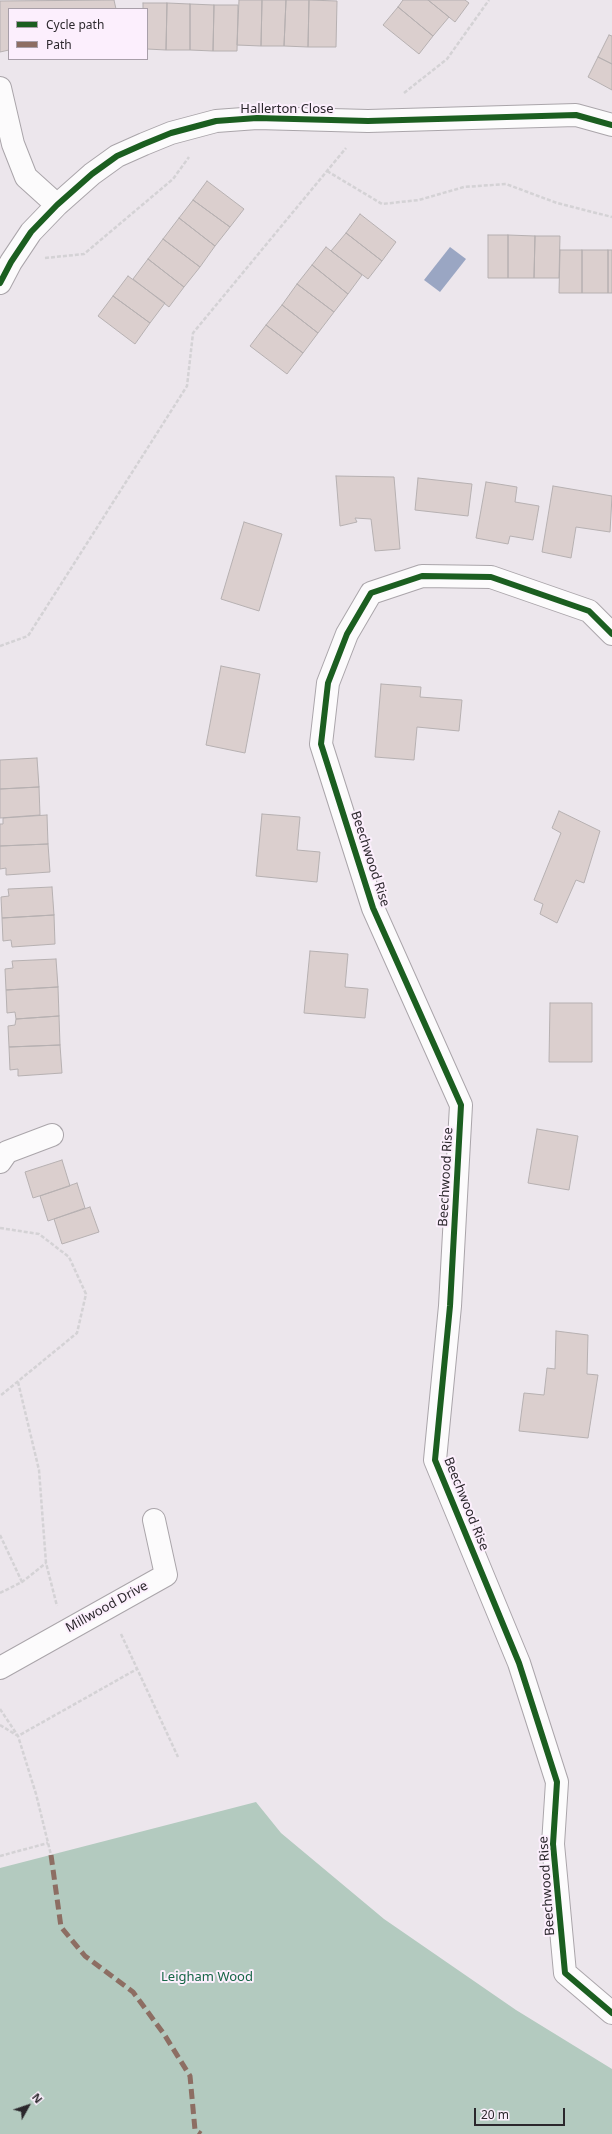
<!DOCTYPE html>
<style>
body{margin:0}
#map{position:relative;width:612px;height:2134px;overflow:hidden;background:#ece6ec;font-family:"Noto Sans",sans-serif}
canvas{display:block}
.legend{position:absolute;left:8px;top:8px;width:140px;height:52px;box-sizing:border-box;background:#fceffd;border:1px solid #a89fa9;margin:0;padding:5px 7px;list-style:none;font-size:12px;color:#2b272c}
.legend li{display:flex;align-items:center;gap:8px;height:20px}
.legend b{width:20px;border:1px solid #a89fa9}
.north{position:absolute;left:8px;top:2086px;width:40px;height:40px;-webkit-text-stroke:3px #fceffd;paint-order:stroke;rotate:50deg;font-size:11px;font-weight:700;line-height:16px;text-align:center;color:#2b272c}
.north::after{content:'';display:block;margin:auto;width:14px;height:18px;background:#2b272c;clip-path:polygon(50% 0,100% 100%,50% 72%,0 100%)}
.scale{position:absolute;left:474px;top:2108px;width:91px;height:18px;box-sizing:border-box;border:2px solid #2b272c;border-top:0;padding-left:5px;font-size:12px;line-height:14px;white-space:nowrap;color:#2b272c;-webkit-text-stroke:3px #fceffd;paint-order:stroke}
</style>
<div id="map">
<canvas width="612" height="2134"></canvas>
<ul class="legend">
<li><b style="height:5px;background:#1b5e20"></b>Cycle path</li>
<li><b style="height:5px;background:#8d6e63"></b>Path</li>
</ul>
<div class="north">N</div>
<div class="scale">20 m</div>
</div>
<script>
const ctx = document.querySelector('canvas').getContext('2d');
ctx.lineJoin = 'round';
function fillPath(path, color) { ctx.fillStyle = color; ctx.fill(path, 'evenodd'); }
const poly = rows => new Path2D(rows.map(r => 'M' + r).join(''));
function stroke(path, color, width, dash) { ctx.strokeStyle = color; ctx.lineWidth = width; ctx.lineCap = dash ? 'butt' : 'round'; ctx.setLineDash(dash || []); ctx.stroke(path); }
function drawText(font, color, halo, rows, align = 'center') {
  ctx.font = font + ' "Noto Sans",sans-serif'; ctx.lineWidth = 4; ctx.setLineDash([]); ctx.textBaseline = 'middle'; ctx.strokeStyle = halo; ctx.fillStyle = color; for (const [text, x, y, turn = 0] of rows) {
    ctx.save(); ctx.translate(x, y); ctx.rotate((+turn || 0) * Math.PI / 180); ctx.textAlign = isNaN(turn) ? turn : align; if (halo) ctx.strokeText(text, 0, 0); ctx.fillText(text, 0, 0); ctx.restore();
  }
}
const forest = poly([
 [256,1802,281,1833,384,1919,516,2010,612,2069,612,2134,0,2134,0,1868]
]);
const water = poly([
 [450,247,466,259,440,292,424,280]
]);
const building = poly([
 [114,0,116,9,9,9,9,50,0,52,0,1,114,0],
 [239,0,262,0,261,46,237,45,239,0],
 [262,0,286,0,284,46,261,46,262,0],
 [286,0,309,0,308,47,284,46,286,0],
 [309,0,337,1,336,47,308,47,309,0],
 [403,0,428,0,449,17,433,36,398,7,403,0],
 [428,0,465,0,469,3,455,22,428,0],
 [143,3,167,3,166,50,147,49,147,9,143,9,143,3],
 [167,3,190,4,190,50,166,50,167,3],
 [190,4,214,5,213,51,190,50,190,4],
 [214,5,238,5,237,51,213,51,214,5],
 [398,7,433,36,419,54,383,25,398,7],
 [609,35,612,36,612,64,598,57,609,35],
 [598,57,612,64,612,90,588,77,598,57],
 [207,181,244,209,230,227,193,200,207,181],
 [193,200,230,227,215,246,179,218,193,200],
 [360,214,396,242,382,261,346,233,360,214],
 [179,218,215,246,200,267,163,239,179,218],
 [346,233,382,261,368,279,331,251,346,233],
 [488,235,508,235,508,278,488,278,488,235],
 [508,235,535,236,534,278,508,278,508,235],
 [535,236,560,236,559,278,534,278,535,236],
 [163,239,200,267,184,287,148,259,163,239],
 [326,247,362,275,348,294,312,265,326,247],
 [560,250,582,250,582,293,559,293,560,250],
 [582,250,608,250,608,293,582,293,582,250],
 [608,250,612,250,612,293,608,293,608,250],
 [148,259,184,287,169,307,133,279,148,259],
 [312,265,348,294,334,312,297,284,312,265],
 [128,276,165,303,150,323,113,296,128,276],
 [297,284,334,312,318,333,282,305,297,284],
 [113,296,150,323,135,344,98,316,113,296],
 [282,305,318,333,303,353,266,325,282,305],
 [266,325,303,353,287,374,250,346,266,325],
 [336,476,394,477,400,549,375,551,371,519,355,518,357,522,340,526,336,476],
 [418,478,472,484,468,516,415,510,418,478],
 [486,482,517,487,515,502,539,506,533,540,510,536,508,544,476,538,486,482],
 [553,486,612,496,610,532,576,527,571,558,542,552,553,486],
 [244,522,282,534,259,611,221,599,244,522],
 [221,666,260,674,245,753,206,745,221,666],
 [381,684,421,687,420,697,462,700,459,731,417,727,414,760,375,757,381,684],
 [37,758,39,787,0,789,0,760,37,758],
 [39,787,40,815,0,818,0,789,39,787],
 [559,811,600,831,584,883,576,880,557,923,540,914,543,904,534,900,561,833,552,828,559,811],
 [262,814,300,817,297,850,320,852,317,882,256,876,262,814],
 [47,815,48,844,0,846,0,824,3,824,3,818,47,815],
 [48,844,50,872,6,875,6,868,0,869,0,846,48,844],
 [52,887,54,915,2,918,1,897,9,896,8,889,52,887],
 [54,915,55,944,12,947,11,940,3,941,2,918,54,915],
 [310,951,348,954,345,987,368,989,365,1018,304,1013,310,951],
 [56,959,58,987,6,990,5,969,13,968,12,961,56,959],
 [58,987,59,1016,16,1019,15,1012,7,1013,6,990,58,987],
 [550,1003,592,1003,592,1062,549,1062,550,1003],
 [59,1016,60,1045,9,1047,8,1026,15,1025,16,1019,59,1016],
 [60,1045,62,1073,18,1076,18,1069,10,1070,9,1047,60,1045],
 [537,1129,578,1136,569,1190,528,1183,537,1129],
 [62,1160,70,1186,33,1198,25,1172,62,1160],
 [77,1183,85,1208,48,1221,40,1196,77,1183],
 [90,1207,99,1232,62,1244,54,1219,90,1207],
 [556,1331,588,1335,587,1374,598,1375,588,1438,519,1431,524,1393,544,1395,547,1368,555,1369,556,1331]
]);
const path = poly([
 [404,93,447,59,489,0],
 [327,171,382,204,419,200,464,187,506,184,557,203,612,217],
 [45,258,84,254,173,179,189,157],
 [0,646,28,636,187,386,193,333,346,148],
 [0,1228,39,1234,69,1257,86,1294,77,1333,0,1396],
 [18,1382,39,1470,46,1563,57,1606],
 [0,1535,22,1582],
 [0,1593,22,1582,46,1563],
 [121,1634,178,1757],
 [0,1709,18,1736,36,1794,51,1855],
 [0,1725,18,1736,137,1669],
 [0,1856,48,1843]
]);
const minor = poly([
 [0,88,13,144,26,177,57,205],
 [0,283,11,262,31,232,57,205,92,174,117,156,144,144,171,133,216,121,257,118,368,121,576,115,612,125],
 [612,634,589,611,491,577,422,576,371,593,347,634,328,683,321,744,373,908,461,1105,450,1306,435,1460,519,1663,557,1782,553,1844,565,1973,612,2013],
 [0,1162,7,1152,52,1135],
 [0,1668,166,1575,154,1520]
]);
const quiet = poly([
 [51,1855,61,1927,85,1956,133,1992,164,2034,190,2076,195,2130,201,2134]
]);
const cycleway = poly([
 [0,283,11,262,31,232,57,205,92,174,117,156,144,144,171,133,216,121,257,118,368,121,576,115,612,125],
 [612,634,589,611,491,577,422,576,371,593,347,634,328,683,321,744,373,908,461,1105,450,1306,435,1460,519,1663,557,1782,553,1844,565,1973,612,2013]
]);
const streetNames = [
 ["Hallerton Close",287,109],
 ["Beechwood Rise",370,859,72],
 ["Beechwood Rise",446,1177,-87],
 ["Beechwood Rise",466,1504,68],
 ["Millwood Drive",107,1607,-29],
 ["Beechwood Rise",547,1886,-94]
];
const parkNames = [
 ["Leigham Wood",207,1977]
];
fillPath(forest, '#b3cabf');
fillPath(water, '#9aa6c3');
fillPath(building, '#dbcfce');
stroke(building, '#b6b0b1', 1);
stroke(minor, '#aaa5aa', 24);
stroke(path, '#d4d2d5', 2.5, [4, 2]);
stroke(minor, '#fcfbfc', 22);
stroke(quiet, '#8d6e63', 5, [10, 5]);
stroke(cycleway, '#1b5e20', 6);
drawText('13px', '#2b272c', '#fceffd', streetNames);
drawText('13px', '#166646', '#fceffd', parkNames);
</script>
